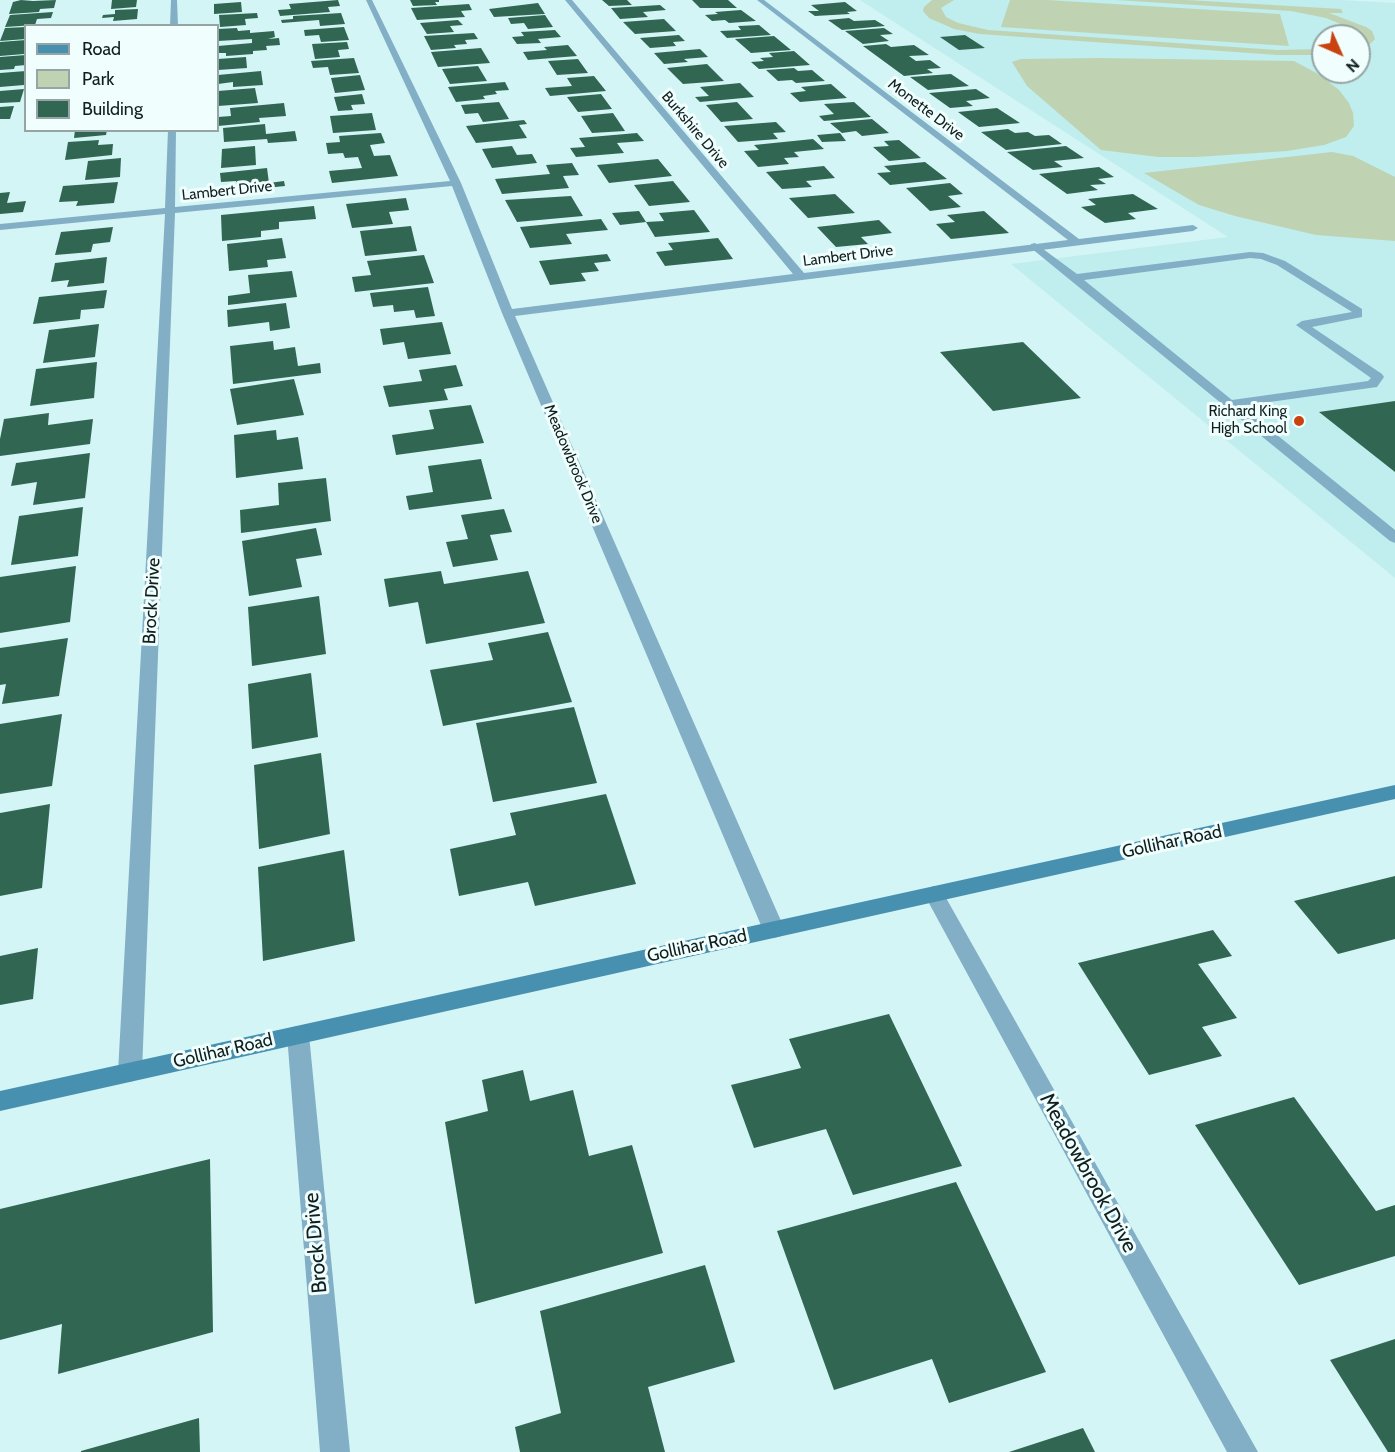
<!DOCTYPE html>
<style>
body{margin:0}
#map{position:relative;width:1395px;height:1452px;overflow:hidden;background:#d3f5f6;font-family:Cabin,sans-serif}
canvas{display:block}
.legend{position:absolute;left:24px;top:24px;width:195px;height:108px;box-sizing:border-box;background:#f0fefe;border:2px solid #97a4a4;margin:0;padding:8px 10px;list-style:none;font-size:18px;color:#111e1e}
.legend li{display:flex;align-items:center;gap:12px;height:30px}
.legend b{width:30px;border:2px solid #97a4a4}
.north{position:absolute;left:1311px;top:24px;width:60px;height:60px;box-sizing:border-box;background:#f0fefe;border:2px solid #97a4a4;border-radius:50%;rotate:135deg;font-size:16px;font-weight:700;line-height:24px;text-align:center;color:#111e1e}
.north::after{content:'';display:block;margin:auto;width:21px;height:27px;background:#ca430f;clip-path:polygon(50% 0,100% 100%,50% 72%,0 100%)}
</style>
<div id="map">
<canvas width="1395" height="1452"></canvas>
<ul class="legend">
<li><b style="height:8px;background:#4890b0"></b>Road</li>
<li><b style="height:16px;background:#bfd3b3"></b>Park</li>
<li><b style="height:16px;background:#316752"></b>Building</li>
</ul>
<div class="north">N</div>
</div>
<script>
const ctx = document.querySelector('canvas').getContext('2d');
ctx.lineJoin = 'round';
function fillPath(path, color) { ctx.fillStyle = color; ctx.fill(path, 'evenodd'); }
const poly = rows => new Path2D(rows.map(r => 'M' + r).join(''));
function stroke(path, color, width, dash) { ctx.strokeStyle = color; ctx.lineWidth = width; ctx.lineCap = dash ? 'butt' : 'round'; ctx.setLineDash(dash || []); ctx.stroke(path); }
function drawText(font, color, halo, rows, align = 'center') {
  ctx.font = font + ' Cabin,sans-serif'; ctx.lineWidth = 6; ctx.setLineDash([]); ctx.textBaseline = 'middle'; ctx.strokeStyle = halo; ctx.fillStyle = color; for (const [text, x, y, turn = 0] of rows) {
    ctx.save(); ctx.translate(x, y); ctx.rotate((+turn || 0) * Math.PI / 180); ctx.textAlign = isNaN(turn) ? turn : align; if (halo) ctx.strokeText(text, 0, 0); ctx.fillText(text, 0, 0); ctx.restore();
  }
}
const built = poly([
 [860,0,1340,0,1395,3,1395,578,1011,264,1228,237],
 [1323,36,1359,36,1359,72,1323,72]
]);
const green = poly([
 [932,0,954,0,941,8,946,17,958,23,988,30,1277,50,1323,49,1323,55,1278,55,980,34,954,29,929,18,923,11,924,7],
 [1010,0,1047,0,1280,14,1289,46,1001,27],
 [1116,0,1187,0,1341,9,1343,13,1329,13,1366,27,1372,31,1375,39,1368,46,1359,50,1359,36,1355,36,1348,27,1326,18,1291,11],
 [1100,58,1294,61,1320,75,1339,90,1349,103,1353,113,1354,126,1346,137,1324,145,1287,151,1196,157,1158,157,1101,150,1027,86,1012,62,1021,59],
 [1332,152,1353,156,1395,177,1395,241,1316,235,1235,216,1199,205,1144,173]
]);
const building = poly([
 [21,0,33,1,56,0,54,8,40,9,39,12,9,14,13,2],
 [112,0,137,0,136,7,111,9],
 [338,0,340,6,328,7,330,12,280,16,278,10,291,9,289,4],
 [410,0,439,0,439,2,435,2,437,5,413,6],
 [602,0,627,0,632,5,609,6],
 [692,0,728,0,737,8,700,8],
 [241,2,242,12,214,14,214,4],
 [845,2,857,11,847,12,850,14,815,16,808,11,819,11,811,5],
 [538,3,545,14,494,17,489,9],
 [469,4,472,10,461,11,465,17,417,20,411,8],
 [660,5,666,10,643,12,648,17,620,19,611,8],
 [138,9,137,19,113,21,114,17,102,18,103,15,115,14,115,10],
 [741,10,756,21,729,23,725,20,712,21,705,15,718,14,715,12],
 [53,12,51,18,37,19,35,25,5,27,10,15],
 [257,13,258,18,245,19,246,25,220,27,219,15],
 [341,13,345,24,320,26,319,20,282,23,281,20,293,19,293,16],
 [545,15,553,27,528,29,524,23,511,24,508,18],
 [849,18,854,21,875,20,885,26,842,30,828,20],
 [664,19,676,31,635,34,623,22],
 [458,20,463,25,450,26,454,32,427,34,420,23],
 [759,25,771,35,727,38,720,31,741,30,738,26],
 [26,27,26,39,0,41,5,28],
 [344,27,349,40,321,42,319,35,305,36,304,30],
 [237,28,238,31,250,30,250,33,274,31,275,37,268,39,279,38,280,45,266,46,267,50,253,51,253,54,226,56,226,53,218,53,218,46,252,43,252,39,218,41,218,29],
 [884,28,893,34,880,35,889,41,863,44,845,31],
 [555,30,561,37,538,39,541,43,517,44,512,37,524,36,521,32],
 [474,33,478,39,465,40,467,44,454,45,456,48,431,50,424,36],
 [679,35,685,41,673,42,676,46,650,48,640,38],
 [965,35,985,48,959,50,940,37],
 [774,36,791,50,751,53,735,39],
 [26,40,24,54,0,56,0,42],
 [347,42,349,49,338,50,340,57,315,59,312,44],
 [886,44,891,47,914,45,929,55,909,56,916,61,930,60,941,68,927,69,933,73,904,76,863,46],
 [568,45,577,56,528,60,523,52,547,50,544,47],
 [481,48,490,63,438,67,431,52],
 [700,49,708,57,684,59,688,62,664,64,654,53],
 [794,51,810,65,759,69,751,62,764,61,760,58,773,57,769,53],
 [26,55,26,65,15,66,14,69,0,70,0,57],
 [246,57,247,68,218,70,218,59],
 [354,58,359,73,330,75,328,67,313,68,311,61],
 [578,59,588,73,557,75,548,61],
 [707,64,724,81,683,84,667,68],
 [478,66,487,81,450,84,442,69],
 [794,68,798,71,812,70,825,81,796,83,792,80,778,81,766,70],
 [26,71,24,85,0,87,0,73],
 [261,71,263,85,233,87,233,82,218,84,218,75],
 [951,74,969,86,928,90,910,77],
 [360,75,365,90,335,93,331,78],
 [594,76,606,91,550,96,545,88,572,86,567,78],
 [505,82,509,90,495,91,497,94,483,96,485,99,456,102,448,87],
 [740,83,754,97,700,102,695,97,709,96,700,87],
 [831,84,847,98,800,102,790,93,806,91,801,87],
 [255,88,258,103,218,106,218,91],
 [24,89,20,102,0,103,0,91],
 [976,89,990,98,966,101,973,106,950,108,929,93],
 [362,94,365,104,351,105,353,110,338,111,334,97],
 [601,94,612,109,578,112,567,97],
 [499,102,509,119,483,122,478,113,465,114,461,105],
 [737,102,753,119,721,122,706,105],
 [854,102,871,117,824,121,819,116,834,114,824,104],
 [284,103,286,116,259,118,260,122,218,126,218,117,231,116,230,108],
 [14,106,10,119,0,119,0,107],
 [997,108,1020,123,979,127,958,112],
 [372,113,376,130,333,133,330,116],
 [613,113,625,131,592,133,581,116],
 [872,119,889,133,862,136,856,131,842,133,830,123],
 [524,120,527,124,519,125,527,138,476,143,466,126],
 [776,122,786,132,773,133,778,139,738,142,724,126],
 [265,124,266,134,295,131,297,141,268,143,267,139,224,142,223,128],
 [1008,129,1015,133,1028,132,1035,136,1049,135,1062,144,1006,150,981,132],
 [75,130,107,130,106,135,74,138],
 [381,133,385,143,370,145,374,156,390,155,398,176,332,183,329,171,362,168,358,157,345,158,343,153,328,154,326,143,340,142,339,136],
 [637,133,644,141,617,143,624,153,576,157,570,148,585,147,579,138],
 [840,133,846,141,822,142,817,135],
 [813,139,824,149,794,152,799,157,784,158,789,164,758,167,744,151,759,150,754,145],
 [99,140,98,145,113,144,112,155,65,160,68,142],
 [899,140,921,158,889,161,873,147,889,146,884,141],
 [255,146,256,165,221,168,222,149],
 [512,146,517,155,532,154,537,163,492,168,482,149],
 [1066,146,1084,158,1054,161,1063,167,1033,170,1007,152],
 [121,158,120,177,85,180,88,161],
 [658,159,672,176,609,183,597,165],
 [925,162,947,179,890,185,877,173,891,172,884,166],
 [572,163,579,175,563,176,569,188,502,194,495,179,550,174,546,165],
 [824,166,835,178,806,181,812,187,782,189,766,172],
 [1099,167,1114,177,1098,179,1106,184,1090,185,1098,190,1067,194,1039,174],
 [267,168,269,183,284,181,285,186,237,191,236,181,221,182,220,173],
 [673,181,690,202,649,206,634,185],
 [118,182,114,203,76,206,78,201,59,202,63,186],
 [950,183,963,194,948,196,961,207,930,211,906,188],
 [10,192,7,203,26,201,23,212,0,214,0,193],
 [835,194,855,213,808,218,789,198],
 [1133,194,1158,209,1128,213,1136,219,1105,223,1081,207,1096,205,1088,199],
 [571,196,583,216,517,222,505,200],
 [406,198,409,210,389,212,393,224,352,228,346,204],
 [314,206,316,219,279,222,279,229,261,231,261,237,222,241,221,215],
 [694,210,710,232,655,237,646,222,664,221,659,213],
 [639,211,646,222,620,225,612,213],
 [984,211,1009,233,951,239,936,224,955,222,947,215],
 [601,219,608,230,566,234,572,244,530,248,520,227],
 [879,220,892,233,861,237,868,244,836,247,817,227],
 [411,226,417,251,365,256,360,231],
 [113,227,110,242,93,244,91,252,55,255,61,232],
 [282,238,286,258,267,260,268,267,229,271,227,244],
 [718,238,733,259,665,266,656,252,673,250,668,243],
 [607,254,611,261,594,263,599,271,581,273,586,281,550,285,539,261],
 [424,255,434,283,355,292,352,277,371,275,367,261],
 [107,257,104,283,67,287,69,280,51,282,55,263],
 [292,271,297,297,228,305,228,296,250,293,248,275],
 [428,287,435,316,416,318,414,310,394,312,393,305,373,307,370,293],
 [107,290,104,308,81,310,80,319,33,324,39,297],
 [286,303,290,328,270,331,269,322,228,327,227,310],
 [442,322,451,354,408,359,404,342,383,345,380,329],
 [99,324,95,357,43,363,49,330],
 [273,341,274,350,295,347,298,366,320,363,321,373,233,384,230,346],
 [1023,342,1081,398,993,411,940,352],
 [97,362,94,398,30,406,36,369],
 [456,365,463,386,444,389,448,400,389,407,383,386,422,381,419,370],
 [294,379,304,415,237,425,230,389],
 [1395,401,1395,472,1319,412],
 [471,405,484,443,396,455,392,435,434,429,429,410],
 [49,413,48,425,93,419,90,444,0,456,0,439,4,419],
 [276,430,277,440,298,437,303,469,236,478,234,435],
 [90,453,85,498,33,505,37,482,11,486,16,463],
 [481,459,492,499,409,510,406,496,433,492,428,466],
 [326,478,331,521,241,533,240,510,279,505,278,483],
 [83,507,78,556,11,565,19,516],
 [504,509,512,532,490,535,498,560,453,567,446,542,468,539,461,515],
 [316,528,322,555,296,559,302,587,249,596,242,541],
 [76,566,70,622,0,633,0,577],
 [441,571,444,584,528,571,545,623,426,644,418,602,389,607,384,579],
 [319,596,326,654,252,666,248,607],
 [548,632,572,702,443,726,430,670,493,660,488,643],
 [68,638,59,696,2,704,6,684,0,685,0,648],
 [311,673,318,737,252,749,248,684],
 [574,707,597,783,493,802,476,723],
 [62,714,52,786,0,794,0,724],
 [321,753,330,834,259,849,254,765],
 [606,794,636,884,535,906,528,882,459,896,450,849,516,835,510,813],
 [50,804,42,888,0,896,0,813],
 [344,850,355,941,263,961,258,867],
 [1395,876,1395,939,1338,954,1294,901],
 [1213,930,1232,956,1198,964,1237,1018,1202,1027,1222,1056,1149,1075,1078,963],
 [38,948,33,999,0,1005,0,956],
 [889,1014,962,1166,853,1195,826,1129,754,1148,731,1085,801,1068,789,1039],
 [523,1070,530,1101,573,1090,589,1156,632,1145,663,1253,475,1304,445,1122,488,1111,482,1080],
 [1294,1097,1376,1211,1395,1205,1395,1256,1299,1285,1195,1125],
 [210,1159,213,1332,58,1374,62,1324,0,1340,0,1209],
 [956,1182,1046,1372,949,1403,932,1359,834,1390,777,1231],
 [705,1265,735,1362,648,1387,665,1452,520,1452,515,1427,561,1413,540,1311],
 [1395,1339,1395,1452,1388,1452,1330,1360],
 [199,1418,200,1452,81,1452,81,1451],
 [1083,1428,1095,1452,1009,1452]
]);
const lane = poly([
 [1035,243,1077,274,1250,252,1263,253,1285,261,1362,309,1362,317,1312,327,1382,374,1384,377,1377,387,1241,406,1395,530,1395,543,1390,541,1031,248,1031,244,1035,243],
 [1250,258,1261,259,1277,265,1352,312,1302,321,1296,325,1371,378,1368,381,1232,400,1084,280,1250,258]
]);
const street = poly([
 [171,0,177,0,178,26,170,26,171,0],
 [366,0,372,0,461,183,512,309,793,274,565,0,572,0,804,273,1068,240,757,0,764,0,1079,239,1193,225,1198,228,1193,231,515,316,785,930,781,936,774,938,767,936,763,930,502,313,452,186,175,213,142,1072,138,1079,130,1082,122,1079,118,1072,165,214,0,230,0,224,165,208,168,130,176,130,175,207,450,181,366,0],
 [934,886,941,889,1258,1452,1227,1452,924,894,927,889,934,886],
 [298,1026,306,1028,309,1035,350,1452,320,1452,287,1035,290,1028,298,1026]
]);
const secondary = poly([
 [1395,785,1395,799,0,1111,0,1091,1395,785]
]);
const markers = [
 [1299,421,6,"#ca430f"]
];
const farStreetnames = [
 ["Monette Drive",926,110,37],
 ["Burkshire Drive",695,130,50],
 ["Lambert Drive",227,191,-6],
 ["Lambert Drive",848,256,-7],
 ["Meadowbrook Drive",573,464,67]
];
const farPoinames = [
 ["Richard King",1287,412],
 ["High School",1287,429]
];
const streetNames = [
 ["Brock Drive",152,601,-87],
 ["Gollihar Road",1172,842,-12],
 ["Gollihar Road",697,946,-12],
 ["Gollihar Road",223,1051,-13]
];
const nearStreetnames = [
 ["Meadowbrook Drive",1088,1173,61],
 ["Brock Drive",316,1243,-95]
];
fillPath(built, '#c0eded');
fillPath(green, '#bfd3b3');
fillPath(building, '#316752');
fillPath(lane, '#82afc5');
fillPath(street, '#82afc5');
fillPath(secondary, '#4890b0');
for (const [x, y, r, color] of markers) { const dot = new Path2D(); dot.arc(x, y, r, 0, 2 * Math.PI); ctx.fillStyle = color; ctx.fill(dot); stroke(dot, '#f0fefe', 2); }
drawText('15px', '#111e1e', '#f0fefe', farStreetnames);
drawText('15px', '#111e1e', '#f0fefe', farPoinames, 'right');
drawText('18px', '#111e1e', '#f0fefe', streetNames);
drawText('21px', '#111e1e', '#f0fefe', nearStreetnames);
</script>
